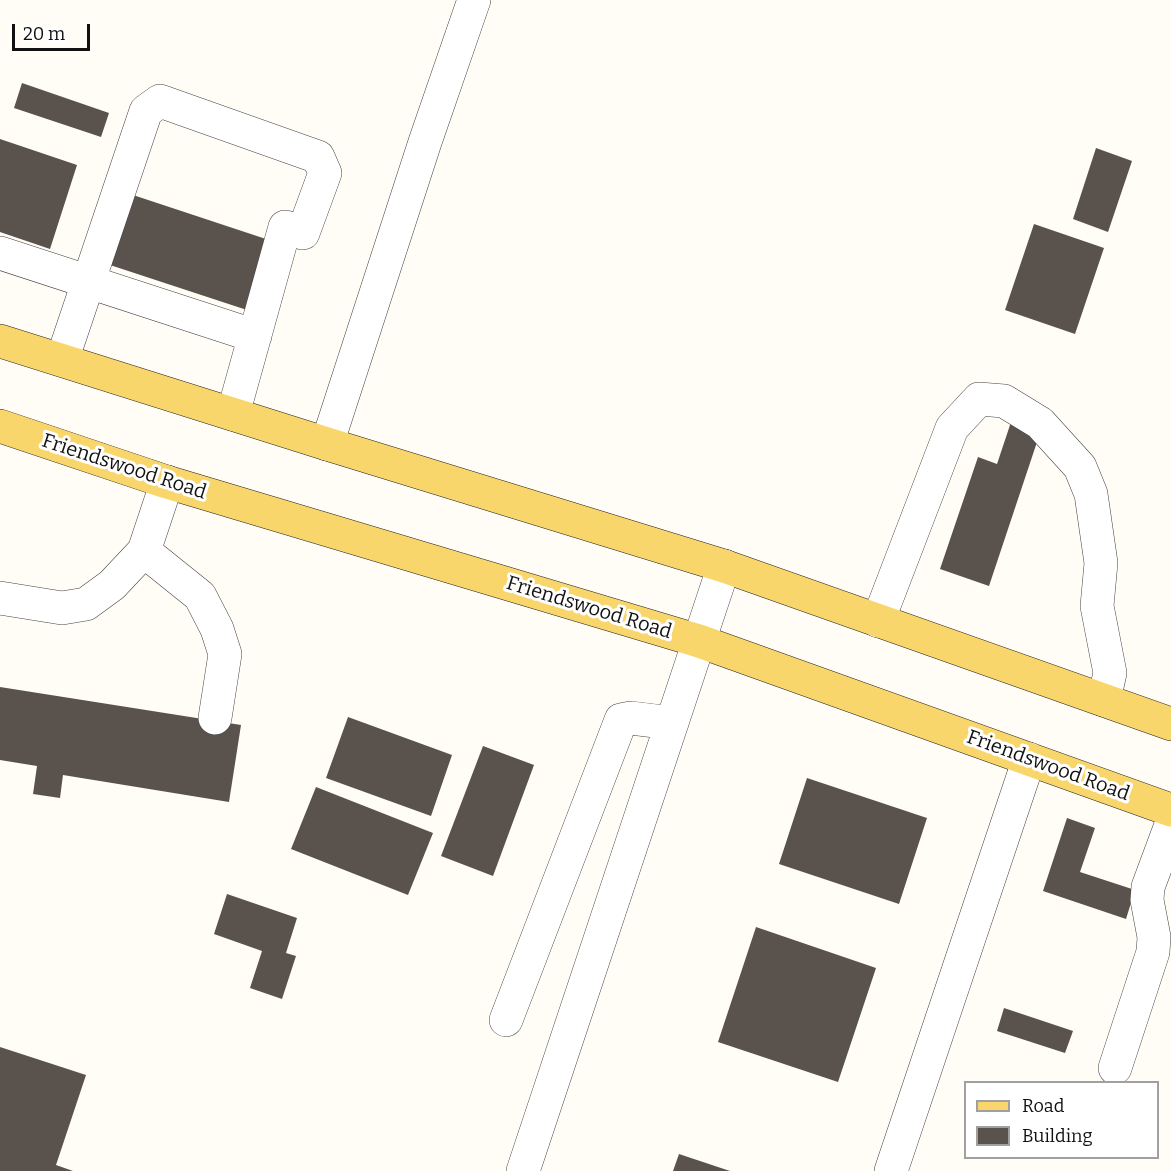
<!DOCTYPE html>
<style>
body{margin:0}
#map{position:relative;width:1171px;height:1171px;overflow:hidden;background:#fffdf5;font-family:Bitter,serif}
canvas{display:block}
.legend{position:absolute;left:964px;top:1081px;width:195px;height:78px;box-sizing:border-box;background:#fff;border:2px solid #a0a0a0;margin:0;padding:8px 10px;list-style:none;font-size:18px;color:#111}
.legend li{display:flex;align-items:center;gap:12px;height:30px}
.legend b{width:30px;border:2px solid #a0a0a0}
.scale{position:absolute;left:12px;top:24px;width:78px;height:27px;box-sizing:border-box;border:3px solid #111;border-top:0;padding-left:8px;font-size:18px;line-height:21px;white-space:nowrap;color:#111;-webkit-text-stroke:4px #fff;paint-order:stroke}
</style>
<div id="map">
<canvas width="1171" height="1171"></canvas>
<ul class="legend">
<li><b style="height:8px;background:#f9d66b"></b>Road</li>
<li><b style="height:16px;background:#5a524d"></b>Building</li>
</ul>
<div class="scale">20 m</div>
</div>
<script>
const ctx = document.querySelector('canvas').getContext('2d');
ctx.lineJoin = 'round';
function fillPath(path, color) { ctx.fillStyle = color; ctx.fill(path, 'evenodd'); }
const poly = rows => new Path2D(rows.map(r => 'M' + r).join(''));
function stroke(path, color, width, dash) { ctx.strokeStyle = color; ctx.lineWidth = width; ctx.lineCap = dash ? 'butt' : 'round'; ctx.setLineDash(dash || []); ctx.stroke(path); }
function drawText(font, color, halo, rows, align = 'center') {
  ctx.font = font + ' Bitter,serif'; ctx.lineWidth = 6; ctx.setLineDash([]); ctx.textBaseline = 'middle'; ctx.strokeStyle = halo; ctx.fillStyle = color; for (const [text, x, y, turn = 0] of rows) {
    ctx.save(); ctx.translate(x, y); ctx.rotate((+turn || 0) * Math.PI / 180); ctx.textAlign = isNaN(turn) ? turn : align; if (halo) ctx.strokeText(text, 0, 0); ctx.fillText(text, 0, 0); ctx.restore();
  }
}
const building = poly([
 [22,83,109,113,101,137,14,108],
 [0,139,77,165,50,249,0,232],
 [1096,148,1132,161,1108,232,1073,219],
 [133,195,275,242,253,312,110,265],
 [1034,224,1104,248,1075,334,1005,310],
 [1011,422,1040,433,989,586,940,569,978,457,997,464],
 [0,687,241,725,229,802,63,775,60,798,33,794,37,766,0,760],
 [348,717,452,755,431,816,326,778],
 [483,746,534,765,493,876,441,856],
 [807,778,927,818,899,904,779,864],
 [316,787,433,833,408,895,291,849],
 [1067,818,1095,828,1080,872,1135,890,1126,919,1043,891],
 [227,894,297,918,286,953,296,956,282,999,250,988,262,951,214,934],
 [756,927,876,968,838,1082,718,1042],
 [1004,1008,1073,1031,1065,1053,997,1031],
 [0,1047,86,1075,56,1165,73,1171,0,1171],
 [679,1154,730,1171,673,1171]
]);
const minor = poly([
 [0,253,255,336],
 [62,360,146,111,160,101,318,157,325,173,303,233,285,227,233,414],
 [327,444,425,142,474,0],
 [144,551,200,596,217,629,225,654,215,718],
 [0,598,62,608,86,604,112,585,144,551,167,482],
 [878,621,952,428,979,399,1004,401,1040,423,1080,467,1091,494,1101,563,1097,606,1110,673,1104,700],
 [506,1020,621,720,631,718,672,723],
 [1115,1068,1153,952,1154,937,1147,900,1148,887,1171,825],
 [523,1171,724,566],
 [891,1171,1029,759]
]);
const major = poly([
 [0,341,327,444,724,566,1171,724],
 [0,426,167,482,699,641,1171,810]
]);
const streetNames = [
 ["Friendswood Road",124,467,18],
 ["Friendswood Road",589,608,17],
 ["Friendswood Road",1048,766,20]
];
fillPath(building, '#5a524d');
stroke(minor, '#444', 34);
stroke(major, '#222', 34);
stroke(minor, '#fff', 33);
stroke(major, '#f9d66b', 33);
drawText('20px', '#111', '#fff', streetNames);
</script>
